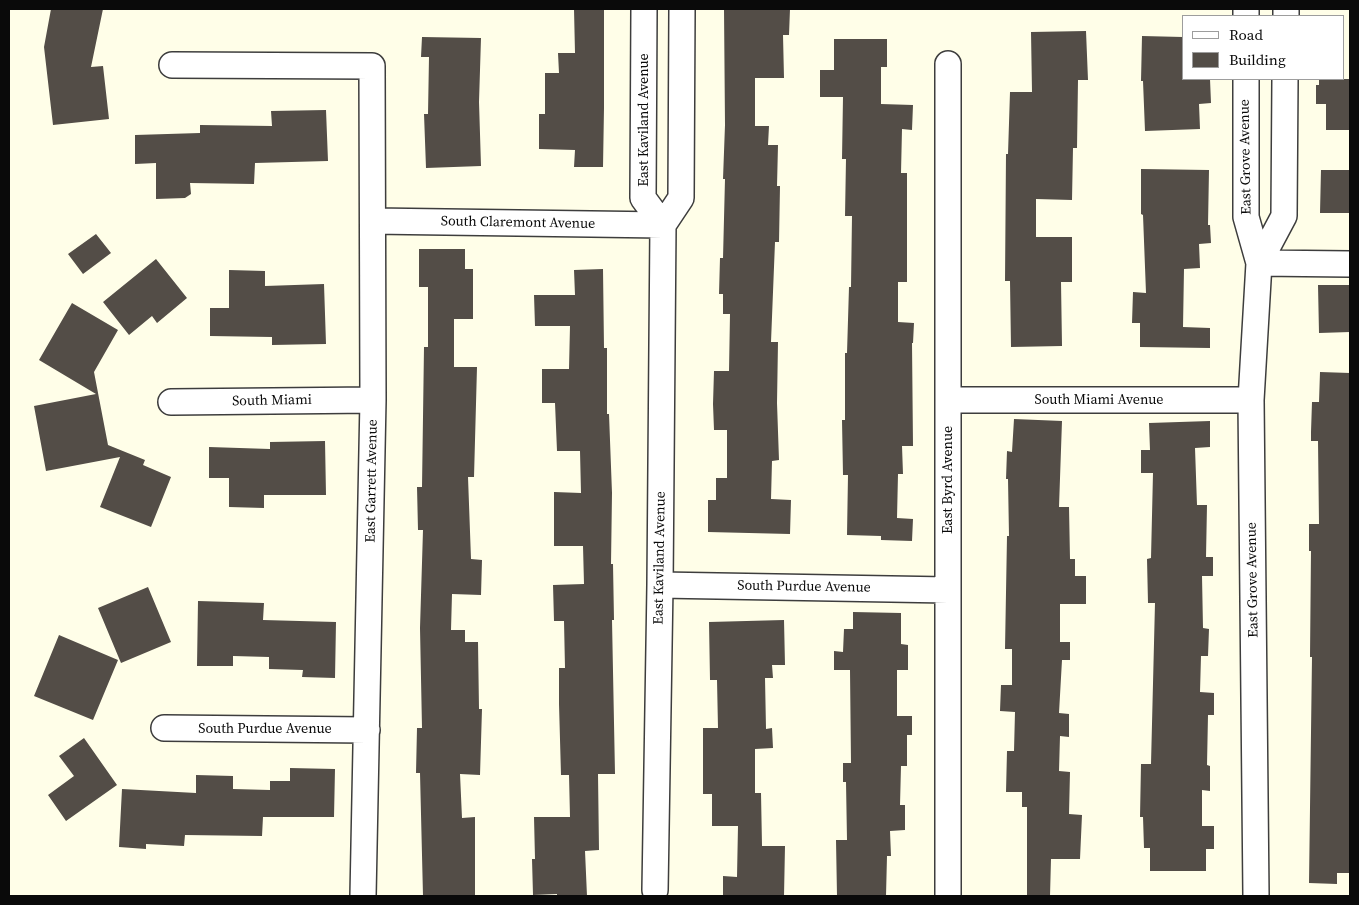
<!DOCTYPE html>
<style>
body{margin:0}
#map{position:relative;width:1359px;height:905px;overflow:hidden;background:#fffee8;font-family:"Source Serif 4",serif}
canvas{display:block}
.frame{position:absolute;inset:0;border:10px solid #0a0a0a;pointer-events:none}
.legend{position:absolute;left:1182px;top:15px;width:162px;height:65px;box-sizing:border-box;background:#fff;border:1px solid #9d9d9d;margin:0;padding:6px 9px;list-style:none;font-size:15px;color:#0a0a0a}
.legend li{display:flex;align-items:center;gap:10px;height:25px}
.legend b{width:25px;border:1px solid #9d9d9d}
</style>
<div id="map">
<canvas width="1359" height="905"></canvas>
<div class="frame"></div>
<ul class="legend">
<li><b style="height:6px;background:#fff"></b>Road</li>
<li><b style="height:14px;background:#534d47"></b>Building</li>
</ul>
</div>
<script>
const ctx = document.querySelector('canvas').getContext('2d');
ctx.lineJoin = 'round';
function fillPath(path, color) { ctx.fillStyle = color; ctx.fill(path, 'evenodd'); }
const poly = rows => new Path2D(rows.map(r => 'M' + r).join(''));
function stroke(path, color, width, dash) { ctx.strokeStyle = color; ctx.lineWidth = width; ctx.lineCap = dash ? 'butt' : 'round'; ctx.setLineDash(dash || []); ctx.stroke(path); }
function drawText(font, color, halo, rows, align = 'center') {
  ctx.font = font + ' "Source Serif 4",serif'; ctx.lineWidth = 5; ctx.setLineDash([]); ctx.textBaseline = 'middle'; ctx.strokeStyle = halo; ctx.fillStyle = color; for (const [text, x, y, turn = 0] of rows) {
    ctx.save(); ctx.translate(x, y); ctx.rotate((+turn || 0) * Math.PI / 180); ctx.textAlign = isNaN(turn) ? turn : align; if (halo) ctx.strokeText(text, 0, 0); ctx.fillText(text, 0, 0); ctx.restore();
  }
}
const building = poly([
 [51,9,103,9,91,67,103,66,109,119,53,125,44,47],
 [574,9,604,9,604,108,603,167,574,167,575,150,539,149,539,114,545,114,545,73,559,73,558,53,575,53],
 [724,9,790,9,789,35,783,35,784,78,755,78,755,126,769,126,768,145,778,145,777,186,780,186,779,242,775,242,771,342,778,342,777,403,779,460,772,461,771,499,791,500,790,534,708,532,708,500,716,500,716,478,727,478,727,430,714,430,713,404,714,371,729,371,730,314,723,314,723,294,719,294,720,258,723,258,725,179,723,179,725,125],
 [1086,31,1088,80,1078,80,1077,148,1073,148,1072,200,1036,199,1036,237,1072,237,1072,282,1061,282,1062,346,1011,347,1010,281,1005,281,1006,154,1008,154,1010,92,1032,92,1031,32],
 [1142,36,1183,37,1183,79,1210,79,1211,103,1199,104,1200,129,1145,131,1143,81,1141,81],
 [422,37,481,38,479,102,481,166,426,168,424,114,428,114,429,57,421,57],
 [834,39,887,39,887,67,881,67,881,104,913,105,912,130,902,129,901,173,907,173,907,282,898,282,898,322,914,323,913,343,912,343,913,446,902,446,903,474,898,474,897,518,913,519,912,541,881,540,881,536,847,535,848,475,843,475,842,420,845,420,845,353,847,353,849,287,851,287,852,216,845,216,846,159,842,159,843,97,820,97,820,70,834,70],
 [1319,79,1350,79,1350,130,1326,130,1326,104,1316,104,1316,85,1319,85],
 [326,110,328,161,255,163,254,184,190,183,191,194,185,198,156,199,156,163,135,164,135,135,200,133,200,125,272,126,271,111],
 [1141,169,1209,170,1208,225,1210,225,1211,243,1199,244,1200,268,1184,269,1183,327,1210,328,1210,348,1140,347,1140,323,1132,323,1133,292,1146,293,1143,215,1141,214],
 [1321,170,1350,170,1350,213,1320,213],
 [96,234,111,253,83,274,68,254],
 [419,249,465,249,465,269,473,269,473,319,454,319,454,367,477,367,474,477,468,477,471,559,482,560,481,595,452,594,451,630,465,630,465,642,478,642,479,709,482,709,480,775,460,774,462,818,475,817,475,896,423,896,420,773,416,773,417,728,422,728,420,628,423,530,418,530,417,487,422,487,424,347,428,347,428,287,419,287],
 [156,259,187,298,157,323,152,316,129,335,103,302],
 [603,269,604,348,607,348,607,414,609,414,612,493,611,564,613,564,614,620,612,620,615,774,598,774,599,850,585,851,587,896,557,896,557,894,533,895,532,859,535,859,534,817,570,817,569,775,561,775,559,704,559,668,565,668,564,621,554,621,553,585,584,584,583,546,554,546,554,492,581,493,580,451,557,451,555,403,542,403,542,369,569,369,570,326,535,326,534,295,575,295,574,270],
 [229,270,265,271,265,286,324,284,326,344,272,345,272,337,210,336,210,308,229,308],
 [1318,285,1350,285,1350,332,1319,333],
 [72,303,118,330,94,372,108,445,145,460,143,465,171,477,151,527,100,507,120,457,46,471,34,406,96,394,39,360],
 [1320,372,1350,373,1350,873,1337,873,1337,884,1309,883,1312,657,1310,657,1311,551,1309,551,1309,524,1319,524,1318,441,1311,441,1311,432,1312,402,1319,402],
 [1014,419,1062,421,1059,507,1069,507,1070,559,1075,559,1075,576,1086,576,1086,604,1060,604,1060,642,1070,642,1070,660,1062,660,1059,713,1069,714,1069,737,1060,736,1059,771,1070,772,1069,814,1082,815,1080,859,1051,859,1050,896,1027,896,1027,807,1022,807,1022,792,1006,792,1007,751,1014,751,1015,712,1000,711,1001,685,1012,685,1012,649,1005,649,1007,536,1009,536,1008,479,1006,479,1007,451,1012,452],
 [1210,421,1210,447,1195,448,1197,505,1207,505,1206,557,1213,557,1213,576,1202,576,1203,628,1209,629,1208,656,1201,656,1200,692,1214,693,1214,715,1208,715,1207,765,1210,766,1210,791,1202,790,1202,826,1214,826,1214,849,1206,849,1206,871,1150,871,1150,848,1144,848,1143,817,1140,817,1141,764,1151,764,1155,603,1148,603,1147,559,1151,558,1153,473,1141,473,1141,450,1150,450,1149,423],
 [325,441,326,495,264,495,264,508,229,507,229,478,209,478,209,447,270,449,270,442],
 [148,587,171,642,121,663,98,608],
 [198,601,264,603,263,620,336,622,335,678,302,677,303,670,269,669,269,657,233,656,233,666,197,666],
 [853,612,901,613,901,644,908,645,908,670,897,670,897,716,912,716,912,735,907,735,907,766,901,766,900,805,905,805,905,830,890,831,891,856,887,856,886,896,837,896,836,840,847,840,846,782,843,782,843,763,851,763,850,670,834,670,834,651,843,652,844,629,853,629],
 [784,620,785,665,772,665,773,678,765,678,766,729,772,728,773,748,755,749,755,793,761,793,762,846,785,846,784,896,723,896,723,876,737,877,738,826,712,826,712,794,703,794,703,728,718,728,717,680,710,680,709,622],
 [59,635,118,660,93,720,34,696],
 [84,738,117,785,66,821,48,795,74,776,59,756],
 [290,768,335,769,334,817,263,817,262,836,185,835,184,846,146,844,146,849,119,847,122,789,196,793,196,775,233,776,233,789,270,790,270,781,290,781]
]);
const minor = poly([
 [644,9,643,198,663,225],
 [1246,9,1246,16],
 [1286,16,1286,9],
 [948,64,948,896],
 [172,65,372,66,373,400,363,896],
 [1246,79,1246,217,1259,263,1284,216,1285,79],
 [373,221,663,225],
 [948,400,1251,400],
 [171,402,373,400],
 [660,585,948,590],
 [164,728,367,730],
 [655,890,660,585,663,225,681,198,682,9],
 [1256,896,1251,400,1259,263,1350,264]
]);
const streetNames = [
 ["East Kaviland Avenue",644,120,-90],
 ["East Grove Avenue",1246,157,-91],
 ["South Claremont Avenue",518,223,1],
 ["South Miami Avenue",1099,400],
 ["South Miami",272,401,-1],
 ["East Byrd Avenue",948,480,-90],
 ["East Garrett Avenue",372,481,-89],
 ["East Kaviland Avenue",660,558,-89],
 ["East Grove Avenue",1253,580,-91],
 ["South Purdue Avenue",804,587,1],
 ["South Purdue Avenue",265,729]
];
fillPath(building, '#534d47');
stroke(minor, '#3d3d3d', 28);
stroke(minor, '#fff', 25);
drawText('14px', '#0a0a0a', '#fff', streetNames);
</script>
